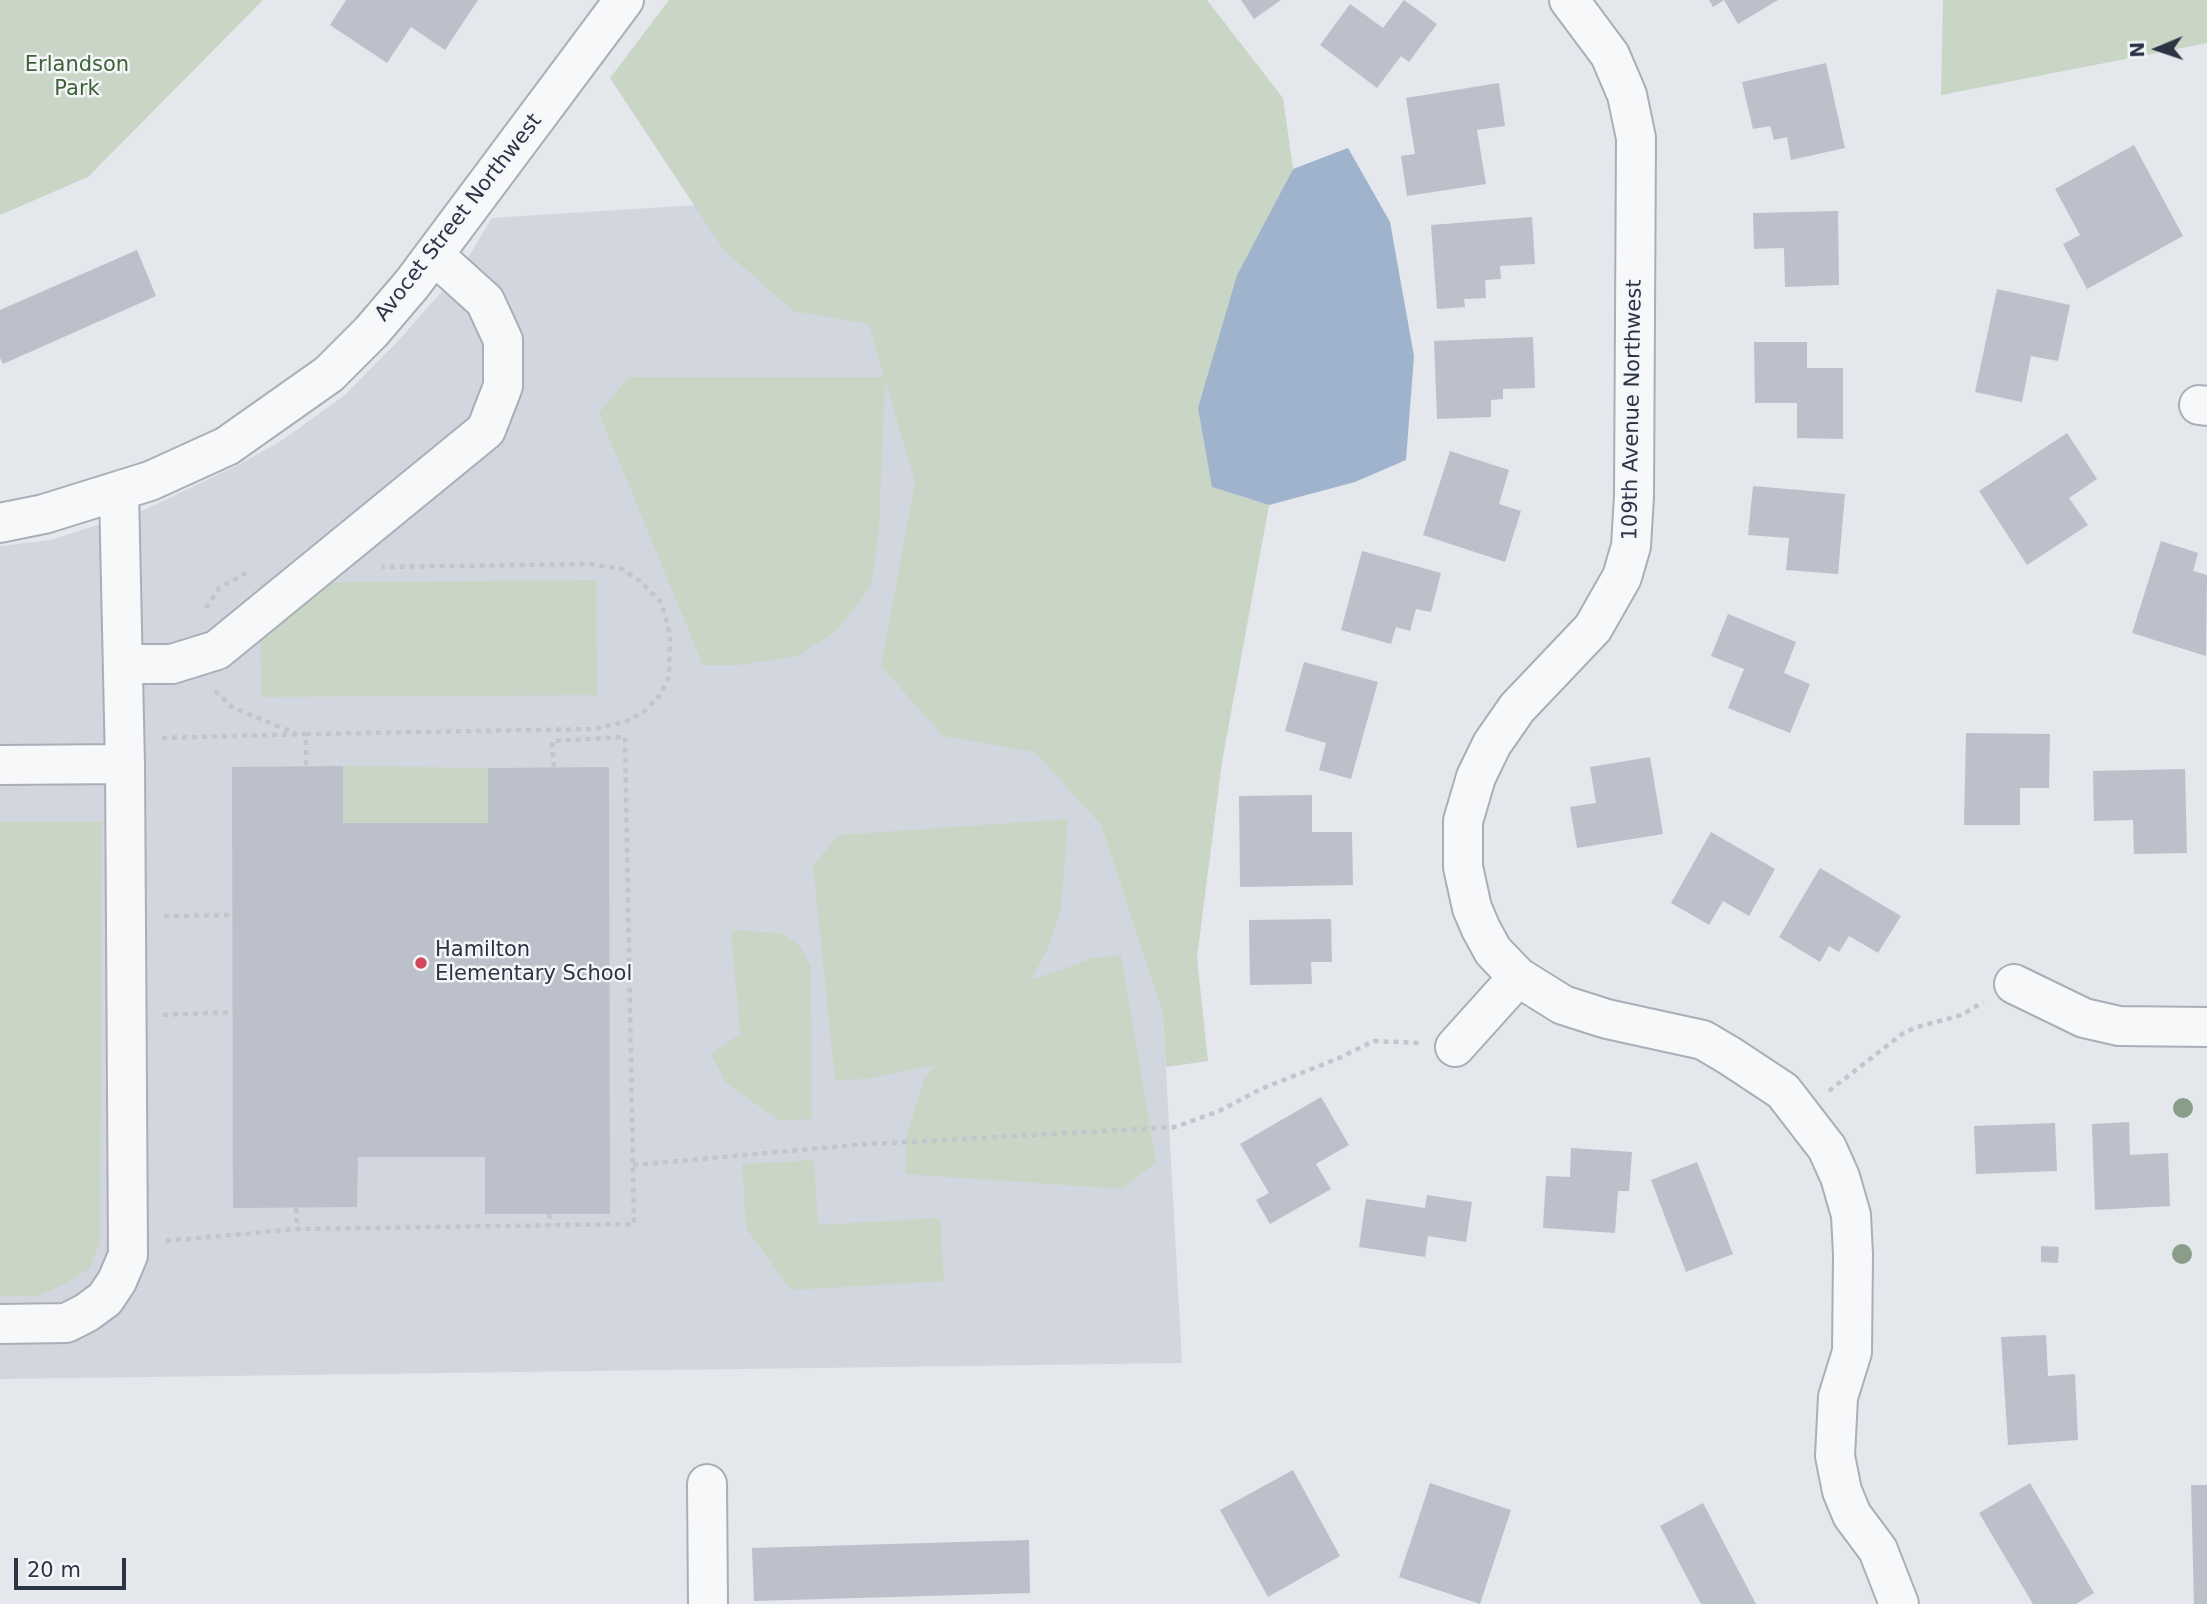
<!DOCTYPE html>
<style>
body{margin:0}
#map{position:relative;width:2207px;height:1604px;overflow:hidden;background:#e4e7ec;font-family:"DejaVu Sans",sans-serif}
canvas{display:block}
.north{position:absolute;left:2123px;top:14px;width:70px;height:70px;-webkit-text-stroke:5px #f4f6f9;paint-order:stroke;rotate:268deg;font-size:19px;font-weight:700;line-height:28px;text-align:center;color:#2b3445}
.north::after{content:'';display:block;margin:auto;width:24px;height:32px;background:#2b3445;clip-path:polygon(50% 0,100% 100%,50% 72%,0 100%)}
.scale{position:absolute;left:14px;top:1558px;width:112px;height:32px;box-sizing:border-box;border:4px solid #2b3445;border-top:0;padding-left:9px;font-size:21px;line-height:24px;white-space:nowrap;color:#2b3445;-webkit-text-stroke:5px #f4f6f9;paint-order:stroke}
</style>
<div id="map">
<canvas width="2207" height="1604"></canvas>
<div class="north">N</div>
<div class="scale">20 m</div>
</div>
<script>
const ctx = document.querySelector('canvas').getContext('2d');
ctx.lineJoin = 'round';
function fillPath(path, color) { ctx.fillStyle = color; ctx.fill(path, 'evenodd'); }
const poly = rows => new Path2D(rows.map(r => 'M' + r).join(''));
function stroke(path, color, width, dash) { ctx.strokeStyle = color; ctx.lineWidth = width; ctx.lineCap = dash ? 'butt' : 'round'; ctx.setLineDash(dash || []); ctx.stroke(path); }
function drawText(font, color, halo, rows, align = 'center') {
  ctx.font = font + ' "DejaVu Sans",sans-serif'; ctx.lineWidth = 5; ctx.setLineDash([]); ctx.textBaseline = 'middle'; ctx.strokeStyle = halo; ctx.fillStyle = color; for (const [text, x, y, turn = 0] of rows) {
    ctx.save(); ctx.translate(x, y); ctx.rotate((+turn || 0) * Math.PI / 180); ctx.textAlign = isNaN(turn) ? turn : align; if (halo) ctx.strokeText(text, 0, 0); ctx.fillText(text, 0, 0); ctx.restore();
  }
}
const built = poly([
 [856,195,1101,825,1163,1015,1182,1363,0,1379,0,546,51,540,144,510,238,465,284,439,345,395,399,340,460,271,492,218]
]);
const green = poly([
 [0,0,263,0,88,177,0,215],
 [669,0,1207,0,1283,98,1293,169,1237,275,1212,487,1269,505,1222,762,1197,958,1208,1061,1166,1067,1163,1015,1101,825,1035,752,943,736,881,666,915,482,885,379,879,530,871,586,837,630,798,656,739,665,703,665,599,413,629,377,884,377,869,324,793,311,723,249,610,78],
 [1943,0,2207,0,2207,43,1941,95],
 [596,580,597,695,261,697,260,583],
 [343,766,488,768,488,823,343,823],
 [1068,819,1061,908,1049,946,1031,980,1093,958,1121,955,1156,1162,1122,1189,906,1174,906,1138,924,1080,935,1065,867,1079,835,1080,813,865,839,835],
 [0,822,102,822,100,1243,89,1269,65,1284,37,1296,0,1296],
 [731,930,780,933,798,943,811,966,812,1119,779,1120,726,1083,711,1054,740,1034],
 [814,1160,818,1225,940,1218,944,1281,791,1290,746,1228,742,1164]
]);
const water = poly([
 [1348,148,1390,222,1414,356,1406,460,1355,482,1269,505,1212,487,1198,408,1237,275,1293,169]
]);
const building = poly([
 [346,0,478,0,445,50,411,27,387,63,330,25],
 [1241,0,1281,0,1254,19],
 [1404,0,1437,24,1409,62,1401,56,1377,88,1320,45,1350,4,1383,28],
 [1709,0,1778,0,1738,24,1724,0,1713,7],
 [1826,63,1845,148,1791,160,1787,137,1774,140,1770,126,1753,129,1742,82],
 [1499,83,1505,126,1477,130,1486,184,1407,196,1401,156,1415,154,1406,98],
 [2134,145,2183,236,2087,289,2063,244,2080,235,2055,189],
 [1838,211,1839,285,1785,287,1784,248,1754,249,1753,213],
 [1532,217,1535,264,1500,266,1501,279,1485,280,1486,298,1464,299,1465,307,1437,309,1431,225],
 [137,250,156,296,3,364,0,358,0,310],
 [1997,289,2070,305,2058,361,2031,356,2022,402,1975,392],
 [1533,337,1535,388,1503,389,1503,399,1491,400,1491,417,1437,419,1434,341],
 [1754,342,1807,342,1807,368,1843,368,1843,439,1797,438,1797,403,1755,403],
 [2067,433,2097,479,2069,498,2088,525,2027,565,1979,491],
 [1450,451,1509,470,1499,504,1521,511,1505,562,1423,535],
 [1753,486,1845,494,1838,574,1786,570,1789,538,1748,535],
 [2161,541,2198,553,2193,571,2207,575,2206,656,2132,633],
 [1362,551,1441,573,1431,612,1416,609,1410,631,1396,627,1391,644,1341,630],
 [1728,614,1796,642,1784,673,1810,684,1790,733,1728,708,1744,669,1711,656],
 [1304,662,1378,682,1351,779,1319,770,1326,743,1285,731],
 [1966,733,2050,734,2049,788,2020,788,2020,825,1964,825],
 [1650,757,1663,834,1577,848,1570,807,1596,803,1590,767],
 [343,766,343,823,488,823,488,768,609,767,610,1214,485,1214,485,1157,358,1157,357,1207,233,1208,232,767],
 [2185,769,2187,853,2134,854,2133,820,2094,821,2093,771],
 [1312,795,1312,832,1352,832,1353,885,1240,887,1239,796],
 [1711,832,1775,869,1749,916,1723,901,1709,925,1671,903],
 [1820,868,1901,916,1878,953,1849,936,1839,952,1829,946,1820,962,1779,937],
 [1331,919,1332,962,1311,962,1312,984,1250,985,1249,920],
 [1321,1097,1349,1145,1316,1164,1331,1189,1270,1224,1256,1200,1269,1193,1240,1144],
 [2129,1122,2130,1155,2168,1153,2170,1206,2095,1210,2092,1124],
 [2055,1123,2057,1171,1976,1174,1974,1126],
 [1571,1148,1632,1152,1629,1191,1618,1191,1615,1233,1543,1228,1546,1176,1570,1177],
 [1697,1162,1733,1254,1686,1272,1651,1180],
 [1427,1195,1472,1202,1466,1242,1428,1236,1425,1257,1359,1247,1366,1199,1425,1208],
 [2041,1246,2059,1247,2058,1263,2041,1262],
 [2046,1335,2048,1376,2075,1374,2078,1440,2008,1445,2001,1337],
 [1293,1470,1340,1556,1268,1597,1220,1510],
 [1430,1483,1511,1510,1480,1604,1399,1577],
 [2030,1483,2094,1593,2076,1604,2033,1604,1979,1513],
 [2191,1485,2207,1485,2207,1604,2194,1604],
 [1703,1503,1756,1604,1701,1604,1660,1526],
 [1029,1540,1030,1593,754,1601,752,1548]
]);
const path = poly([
 [206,608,219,588,248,572],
 [215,691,232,707,297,734],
 [306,734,594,729,625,722,644,712,660,695,669,677,670,636,665,614,660,601,640,581,622,569,590,564,382,567],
 [162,738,306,734,306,767],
 [164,916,232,915],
 [163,1015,233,1012],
 [1829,1091,1902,1034,1914,1028,1962,1015,1983,1002],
 [633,1165,855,1145,1175,1127,1219,1111,1261,1089,1339,1058,1374,1041,1419,1043],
 [296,1208,297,1229],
 [549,1214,551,1225],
 [166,1241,297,1229,634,1224,625,737,552,741,554,767]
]);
const minor = poly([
 [1569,0,1610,55,1627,95,1636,138,1634,496,1631,546,1622,577,1593,628,1517,708,1492,744,1476,777,1463,821,1463,867,1472,908,1481,929,1493,951,1518,977,1563,1005,1607,1019,1703,1040,1730,1056,1783,1091,1827,1148,1840,1177,1851,1215,1853,1255,1852,1352,1838,1397,1835,1456,1842,1491,1852,1515,1878,1550,1899,1604],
 [2199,405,2207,406],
 [0,523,44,514,150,481,227,446,329,374,371,332,412,284,624,0],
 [123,664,172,664,217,650,486,430,503,386,503,340,485,301,434,255],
 [0,765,125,764],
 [2014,984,2084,1018,2119,1026,2207,1027],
 [1455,1047,1518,977],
 [0,1324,66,1323,86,1313,105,1299,117,1281,128,1255,125,764,119,492],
 [707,1484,708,1604]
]);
const trees = [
 [2183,1108],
 [2182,1254]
];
const markers = [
 [421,963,7,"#d1495b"]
];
const parkNames = [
 ["Erlandson",77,66],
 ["Park",77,90]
];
const streetNames = [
 ["Avocet Street Northwest",459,218,-52],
 ["109th Avenue Northwest",1633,410,-89]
];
const poiNames = [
 ["Hamilton",435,951],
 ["Elementary School",435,975]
];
fillPath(built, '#d2d6de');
fillPath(green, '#c9d6c5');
fillPath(water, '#9fb4cc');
fillPath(building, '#bbc0ca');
stroke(minor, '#a9aeb7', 42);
stroke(path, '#c2c5cb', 4.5, [5, 5]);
stroke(minor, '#f7f8fa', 38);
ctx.fillStyle = '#899d89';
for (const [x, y] of trees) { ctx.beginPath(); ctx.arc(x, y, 10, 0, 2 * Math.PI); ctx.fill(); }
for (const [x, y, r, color] of markers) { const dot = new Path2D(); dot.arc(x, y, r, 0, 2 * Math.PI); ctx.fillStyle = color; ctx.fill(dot); stroke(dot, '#f4f6f9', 2.5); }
drawText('21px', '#3f6138', '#f4f6f9', parkNames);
drawText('21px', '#2b3445', '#f4f6f9', streetNames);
drawText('21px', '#2b3445', '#f4f6f9', poiNames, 'left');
</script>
